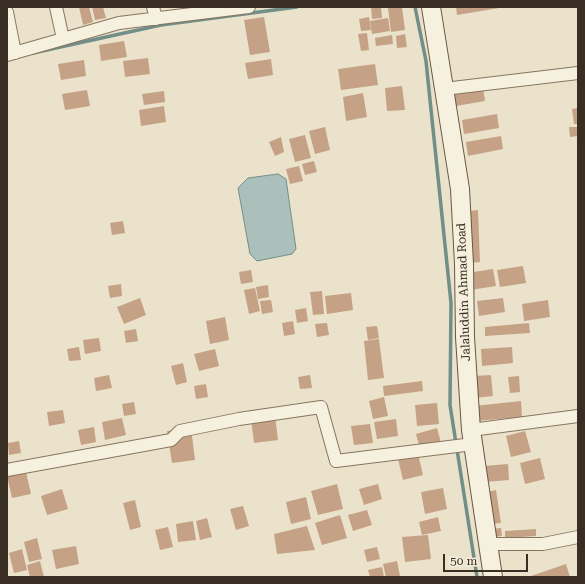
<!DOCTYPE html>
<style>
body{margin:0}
#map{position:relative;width:585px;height:584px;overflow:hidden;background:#ebe2cb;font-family:"Roboto Serif",serif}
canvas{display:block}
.frame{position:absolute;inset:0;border:8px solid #382e23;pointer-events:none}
.scale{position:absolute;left:443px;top:554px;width:85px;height:18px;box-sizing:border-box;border:2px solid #382e23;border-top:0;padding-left:5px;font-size:12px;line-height:14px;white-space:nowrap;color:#382e23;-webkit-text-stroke:3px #f3edda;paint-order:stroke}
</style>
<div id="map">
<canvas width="585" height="584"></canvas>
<div class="frame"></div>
<div class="scale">50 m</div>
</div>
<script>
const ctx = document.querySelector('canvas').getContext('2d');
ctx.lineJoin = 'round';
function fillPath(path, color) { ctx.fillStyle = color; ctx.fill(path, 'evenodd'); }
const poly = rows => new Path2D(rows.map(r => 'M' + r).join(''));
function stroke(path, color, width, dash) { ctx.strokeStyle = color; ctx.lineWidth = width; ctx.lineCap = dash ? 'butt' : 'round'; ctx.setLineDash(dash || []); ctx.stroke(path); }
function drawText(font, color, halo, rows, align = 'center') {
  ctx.font = font + ' "Roboto Serif",serif'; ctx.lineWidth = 3.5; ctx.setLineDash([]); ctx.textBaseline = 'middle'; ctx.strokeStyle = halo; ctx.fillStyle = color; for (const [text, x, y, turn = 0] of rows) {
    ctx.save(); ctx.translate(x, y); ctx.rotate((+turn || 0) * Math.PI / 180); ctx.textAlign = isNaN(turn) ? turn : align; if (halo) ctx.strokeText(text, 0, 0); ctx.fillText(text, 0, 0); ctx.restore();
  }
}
const water = poly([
 [278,174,286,179,296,249,292,254,257,261,250,254,238,188,248,178,278,174]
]);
const stream = poly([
 [415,7,426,61,451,303,450,405,477,577],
 [33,53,161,25,297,7]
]);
const building = poly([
 [79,7,89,7,93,22,83,25],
 [92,7,103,7,106,18,95,20],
 [371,7,381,7,382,18,372,19],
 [402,7,405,30,391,32,388,8],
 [456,7,499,7,499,8,457,15],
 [264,17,270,52,250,55,244,20],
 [369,17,371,30,361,31,359,19],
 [388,18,390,31,372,34,370,21],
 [367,33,369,50,361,51,358,34],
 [405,34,407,47,397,48,396,36],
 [392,35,393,44,376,46,375,38],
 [124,41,127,57,101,61,99,45],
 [148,58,150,74,125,77,123,61],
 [271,59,273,75,248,79,245,63],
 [84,60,86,76,61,80,58,64],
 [375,64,378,85,341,90,338,69],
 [402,86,405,110,387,111,385,88],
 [483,87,485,101,450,107,448,93],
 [87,90,90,106,65,110,62,94],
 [164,91,165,102,144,105,142,94],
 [363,93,367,117,346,121,343,97],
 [164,106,166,122,141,126,139,110],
 [578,108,578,124,574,124,572,109],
 [497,114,499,128,464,134,462,120],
 [325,127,330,150,315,154,309,131],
 [569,127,578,127,578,136,570,137],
 [305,135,311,158,295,162,289,139],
 [501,136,503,149,468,156,466,142],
 [281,137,284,152,275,156,269,142],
 [314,161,317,172,305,175,302,164],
 [299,166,303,181,290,184,286,169],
 [478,210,480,262,471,263,469,211],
 [123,221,125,233,112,235,110,223],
 [523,266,526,283,500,287,497,270],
 [493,269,496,286,470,290,467,273],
 [251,270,253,282,241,284,239,272],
 [121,284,122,296,110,298,108,286],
 [268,285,269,297,258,299,256,287],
 [255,288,260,311,249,314,244,290],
 [322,291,324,314,313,315,310,292],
 [351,293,353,310,327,314,325,296],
 [140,298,146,315,124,324,117,307],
 [503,298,505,312,479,316,477,301],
 [271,300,273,312,262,314,260,301],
 [548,300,550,317,524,321,522,304],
 [306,308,308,321,297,323,295,310],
 [225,317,229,340,210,344,206,321],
 [293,321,295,334,284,336,282,323],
 [327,323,329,335,317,337,315,324],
 [529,323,530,333,485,336,485,327],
 [377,326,379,338,368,340,366,327],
 [136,329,138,341,126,343,124,331],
 [99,338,101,351,85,354,83,340],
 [379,339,384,378,368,380,364,341],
 [79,347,81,360,69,361,67,349],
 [512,347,513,363,482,366,481,349],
 [215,349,219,366,199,371,194,354],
 [183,363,187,382,176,385,171,366],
 [109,375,112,388,96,391,94,378],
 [310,375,312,388,300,389,298,377],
 [491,375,493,396,475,398,473,376],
 [519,376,520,392,510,393,508,377],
 [422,381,423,391,384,396,383,386],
 [206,384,208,397,196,399,194,386],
 [384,397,388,416,373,419,369,401],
 [521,401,522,417,476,421,474,406],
 [134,402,136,414,124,416,122,404],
 [437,403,439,424,417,426,415,405],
 [274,408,278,440,254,443,250,411],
 [63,410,65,423,49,426,47,412],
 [122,418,126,435,105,440,102,422],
 [396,419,398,436,377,439,374,422],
 [370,424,373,443,354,445,351,426],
 [94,427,96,442,81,445,78,430],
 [191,428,195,460,172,463,167,431],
 [437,428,441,443,420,449,416,434],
 [525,431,531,452,511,457,506,436],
 [19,441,21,453,9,455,8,443],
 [418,454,423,475,403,480,398,459],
 [540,458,545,479,525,484,520,463],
 [508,464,509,480,485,482,484,466],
 [26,472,31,494,12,498,7,476],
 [337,484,343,509,318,515,311,491],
 [378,484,382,499,364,505,359,489],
 [443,488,447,509,425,514,421,492],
 [62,489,68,509,47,515,41,496],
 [496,490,501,523,490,524,486,492],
 [306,497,311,519,291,524,286,502],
 [135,500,141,527,130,530,123,503],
 [243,506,249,526,236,530,230,509],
 [367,510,372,525,353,531,348,515],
 [340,515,347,538,322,545,315,523],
 [438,517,441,531,422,535,419,522],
 [207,518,212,537,200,540,196,521],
 [193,521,196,540,178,542,176,524],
 [307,526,315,550,277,554,274,534],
 [168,527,173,547,160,550,155,530],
 [501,528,502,536,491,537,490,529],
 [536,529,536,536,505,538,505,531],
 [428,535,431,559,405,562,402,537],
 [37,538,42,559,29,562,24,542],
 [76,546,79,564,56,569,52,550],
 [377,547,380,559,367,562,364,550],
 [22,549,27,570,14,573,9,553],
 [40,561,44,577,30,577,27,565],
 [397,561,400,576,386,577,383,564],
 [566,564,570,577,528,577],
 [382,567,384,577,370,577,368,570]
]);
const street = poly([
 [56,7,63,39],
 [153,7,156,19],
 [7,12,15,53],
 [7,55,119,23,249,7],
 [444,89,578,73],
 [471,430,578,416],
 [7,470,171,440,180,431,239,419,321,407,336,461,473,444],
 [488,544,543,544,578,537]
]);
const secondary = poly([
 [431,7,460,189,464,264,465,337,471,430,493,577]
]);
const streetNames = [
 ["Jalaluddin Ahmad Road",464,292,-92]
];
fillPath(water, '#abc0ba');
stroke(water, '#728e88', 1);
stroke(stream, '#728e88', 3.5);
fillPath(building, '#c5a285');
stroke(street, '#867661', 14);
stroke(secondary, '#685744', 20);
stroke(street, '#f6f0de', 12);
stroke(secondary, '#f6f0de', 18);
drawText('12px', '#382e23', '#f3edda', streetNames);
</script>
